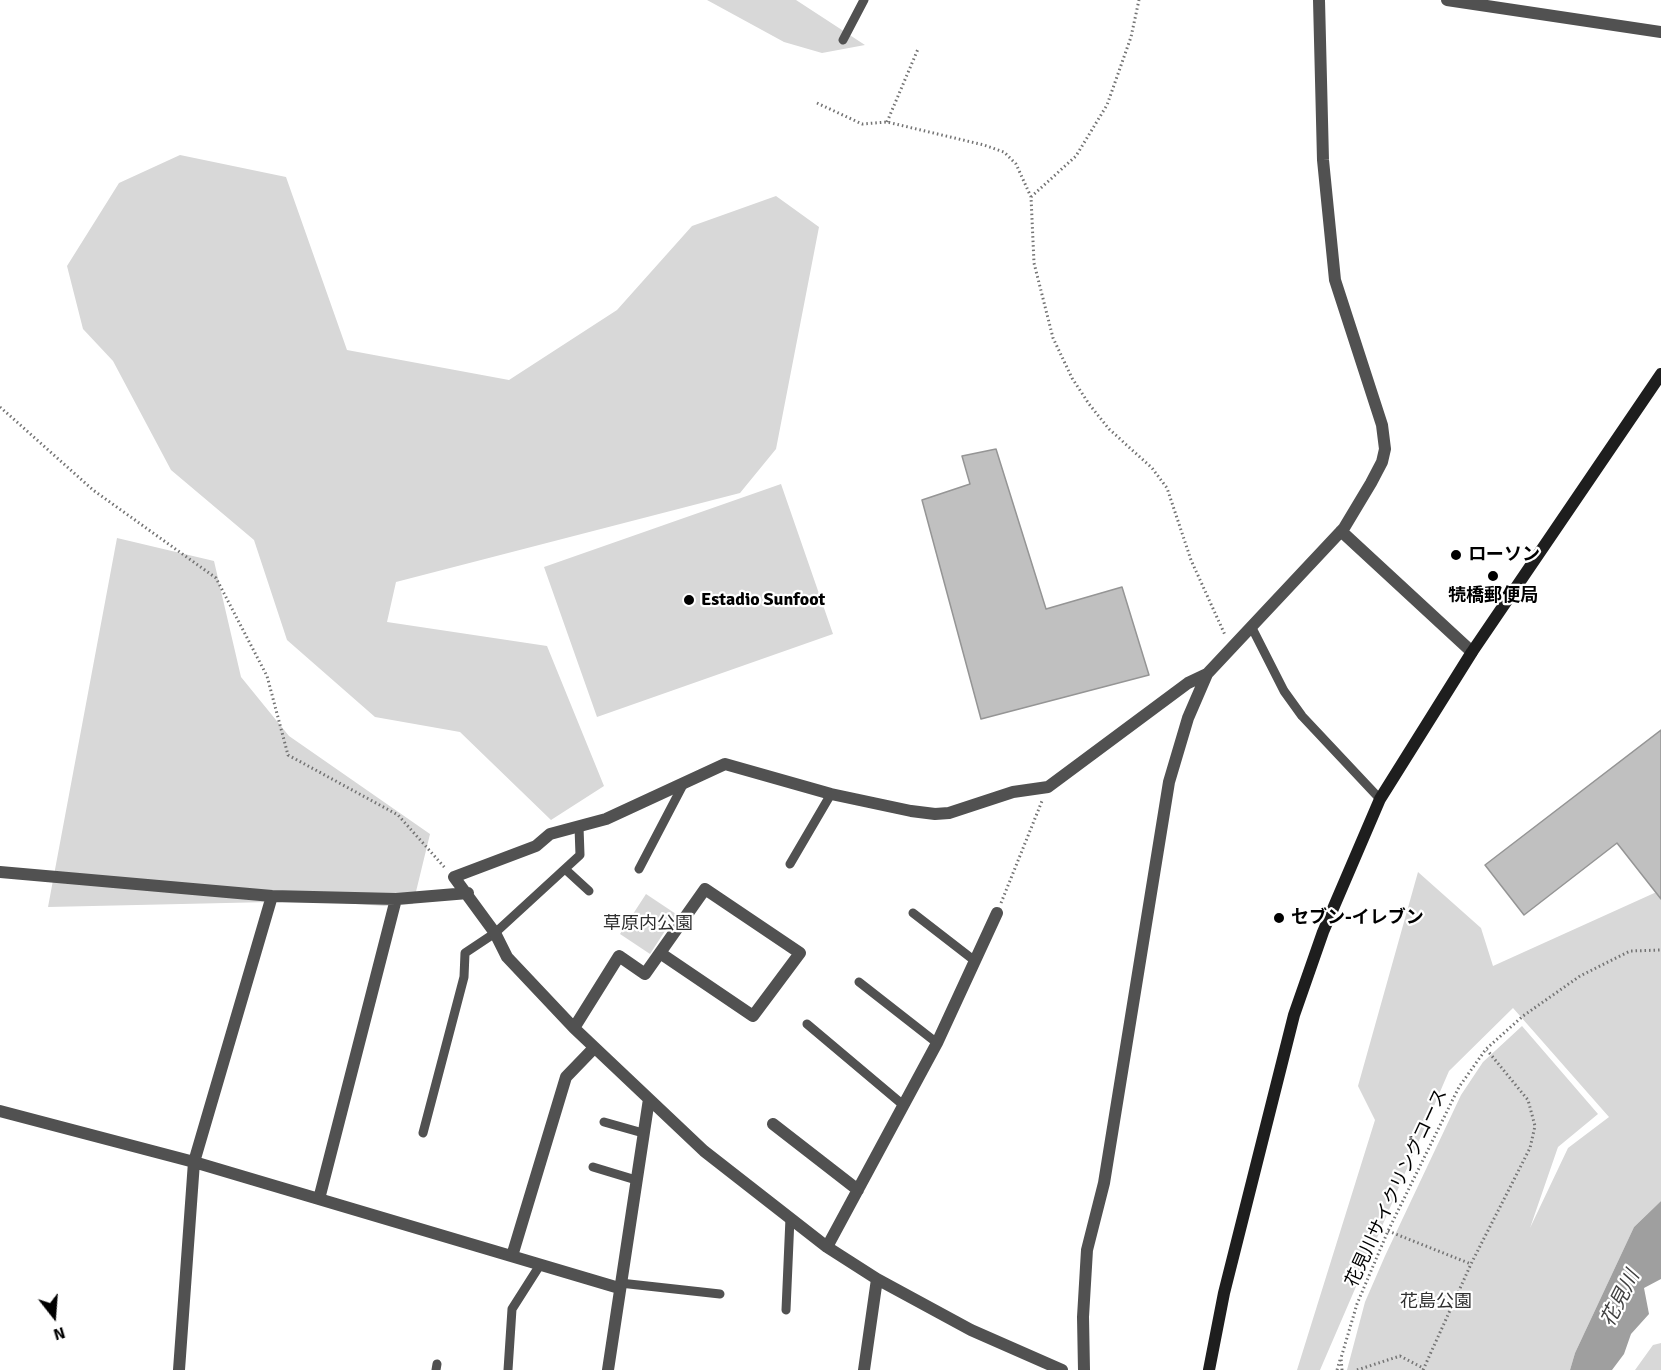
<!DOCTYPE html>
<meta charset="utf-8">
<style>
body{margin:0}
#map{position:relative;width:1661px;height:1370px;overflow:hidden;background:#fff;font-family:Signika,sans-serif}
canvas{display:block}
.north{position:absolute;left:24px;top:1286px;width:60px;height:60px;-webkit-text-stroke:4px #fff;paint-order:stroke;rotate:163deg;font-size:16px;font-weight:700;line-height:24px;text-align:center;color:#000}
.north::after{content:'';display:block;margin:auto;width:21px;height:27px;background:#000;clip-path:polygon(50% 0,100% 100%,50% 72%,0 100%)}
</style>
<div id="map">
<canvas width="1661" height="1370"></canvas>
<div class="north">N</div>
</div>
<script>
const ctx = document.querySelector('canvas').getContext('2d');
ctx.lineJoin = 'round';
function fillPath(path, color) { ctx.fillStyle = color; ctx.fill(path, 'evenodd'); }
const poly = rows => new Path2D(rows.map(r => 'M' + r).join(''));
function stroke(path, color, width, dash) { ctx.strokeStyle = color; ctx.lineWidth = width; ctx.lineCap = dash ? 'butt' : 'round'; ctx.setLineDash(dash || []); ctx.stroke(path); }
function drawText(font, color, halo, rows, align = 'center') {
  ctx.font = font + ' Signika,"Noto Sans JP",sans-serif'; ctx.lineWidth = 4.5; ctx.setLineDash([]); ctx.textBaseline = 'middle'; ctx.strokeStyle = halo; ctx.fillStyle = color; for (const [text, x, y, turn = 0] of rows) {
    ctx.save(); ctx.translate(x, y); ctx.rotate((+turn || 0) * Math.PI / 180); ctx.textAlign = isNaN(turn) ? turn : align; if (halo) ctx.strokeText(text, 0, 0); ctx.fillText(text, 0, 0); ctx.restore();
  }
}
const green = poly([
 [707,0,796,0,865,45,822,53,784,42],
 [180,155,286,177,347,350,509,380,617,310,692,226,776,196,819,227,776,449,740,493,396,582,387,622,547,646,604,786,551,820,460,732,375,717,287,640,254,540,171,470,113,361,83,329,67,266,119,183],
 [781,484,833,634,597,717,544,567],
 [117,538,214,561,241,677,289,736,430,834,413,904,384,906,315,901,48,907],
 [1418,872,1481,928,1493,966,1661,890,1661,1201,1634,1227,1575,1353,1570,1370,1347,1370,1365,1302,1385,1256,1461,1095,1483,1062,1522,1026,1598,1114,1558,1147,1530,1228,1568,1148,1609,1117,1513,1008,1449,1071,1320,1370,1297,1370,1375,1120,1358,1086],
 [646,894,676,914,650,954,620,934],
 [1661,1343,1661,1370,1635,1370,1653,1345]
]);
const water = poly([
 [1661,1201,1661,1279,1644,1288,1649,1314,1631,1334,1624,1354,1612,1370,1570,1370,1575,1353,1634,1227]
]);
const building = poly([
 [996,449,1046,609,1122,587,1149,675,981,719,922,500,970,484,962,456,996,449],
 [1661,730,1661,899,1617,843,1524,915,1485,865,1661,730]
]);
const path = poly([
 [817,103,862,124,887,122,984,145,1004,152,1016,164,1031,197,1034,263,1053,338,1072,378,1089,404,1109,429,1152,468,1167,488,1191,560,1225,635],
 [887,122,918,49],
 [1031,197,1076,156,1107,105,1131,37,1139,0],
 [0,407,93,490,216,578,267,676,288,755,398,815,446,869],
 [1001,903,1042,801],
 [1388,1231,1471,1264],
 [1337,1370,1340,1360],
 [1342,1370,1341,1358,1357,1304,1388,1231,1459,1087,1486,1049,1523,1016,1580,976,1630,951,1661,950],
 [1357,1370,1400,1356,1423,1368],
 [1423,1370,1471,1264,1530,1148,1535,1126,1528,1100,1487,1050]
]);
const lane = poly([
 [843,40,864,0],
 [1251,626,1284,691,1302,716,1380,799],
 [790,864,831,794],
 [565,869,589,891],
 [639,869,684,783],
 [913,913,975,961],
 [859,982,937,1043],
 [807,1024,902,1104],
 [604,1122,643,1133],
 [423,1133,464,977,465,953,495,933,580,855,579,827],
 [593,1167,636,1180],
 [620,1283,720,1294],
 [786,1310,790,1218],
 [436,1370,437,1364],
 [508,1370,512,1309,540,1265]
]);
const street = poly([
 [1447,0,1661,32],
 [1341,531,1472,652],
 [0,872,272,896,396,899,468,893],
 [574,1028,619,956,645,974,705,889,800,953,753,1016,660,953],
 [0,1111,194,1162,619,1288],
 [773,1124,858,1190],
 [319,1199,396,899],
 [827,1247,937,1043,997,913],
 [512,1256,566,1077,594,1048],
 [179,1370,194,1162,272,896],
 [608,1370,649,1099],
 [864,1370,877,1279],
 [1062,1370,971,1330,877,1279,827,1247,704,1151,574,1028,507,957,495,933,454,877,536,846,550,834,606,819,725,764,831,794,911,811,935,814,949,813,1013,792,1048,787,1188,683,1207,674],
 [1084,1370,1083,1317,1087,1250,1104,1183,1169,782,1188,718,1207,674,1344,528,1371,483,1382,462,1385,449,1382,425,1335,280,1323,160,1319,0]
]);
const secondary = poly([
 [1209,1370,1224,1293,1294,1015,1323,932,1380,799,1472,652,1661,374]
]);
const markers = [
 [1456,555,6,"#000"],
 [1493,576,6,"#000"],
 [689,600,6,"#000"],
 [1279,918,6,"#000"]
];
const poiNames = [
 ["ローソン",1468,555],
 ["㸿橋郵便局",1493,596,"center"],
 ["Estadio Sunfoot",701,600],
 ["セブン-イレブン",1291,918]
];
const parkNames = [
 ["草原内公園",648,924],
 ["花島公園",1436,1302]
];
const streetNames = [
 ["花見川サイクリングコース",1397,1188,-65]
];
const waterNames = [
 ["花見川",1621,1299,-63]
];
fillPath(green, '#d8d8d8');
fillPath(water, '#9f9f9f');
fillPath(building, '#c0c0c0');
stroke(building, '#959595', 1.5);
stroke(path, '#737373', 3, [1.5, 3]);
stroke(lane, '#515151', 9);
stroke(street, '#515151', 12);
stroke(secondary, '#1e1e1e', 12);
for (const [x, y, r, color] of markers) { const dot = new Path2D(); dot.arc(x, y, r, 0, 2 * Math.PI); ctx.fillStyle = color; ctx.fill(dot); stroke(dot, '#fff', 2); }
drawText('bold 18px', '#000', '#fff', poiNames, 'left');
drawText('18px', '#2f2f2f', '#fff', parkNames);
drawText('18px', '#000', '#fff', streetNames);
drawText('italic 20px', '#404040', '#fff', waterNames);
</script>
